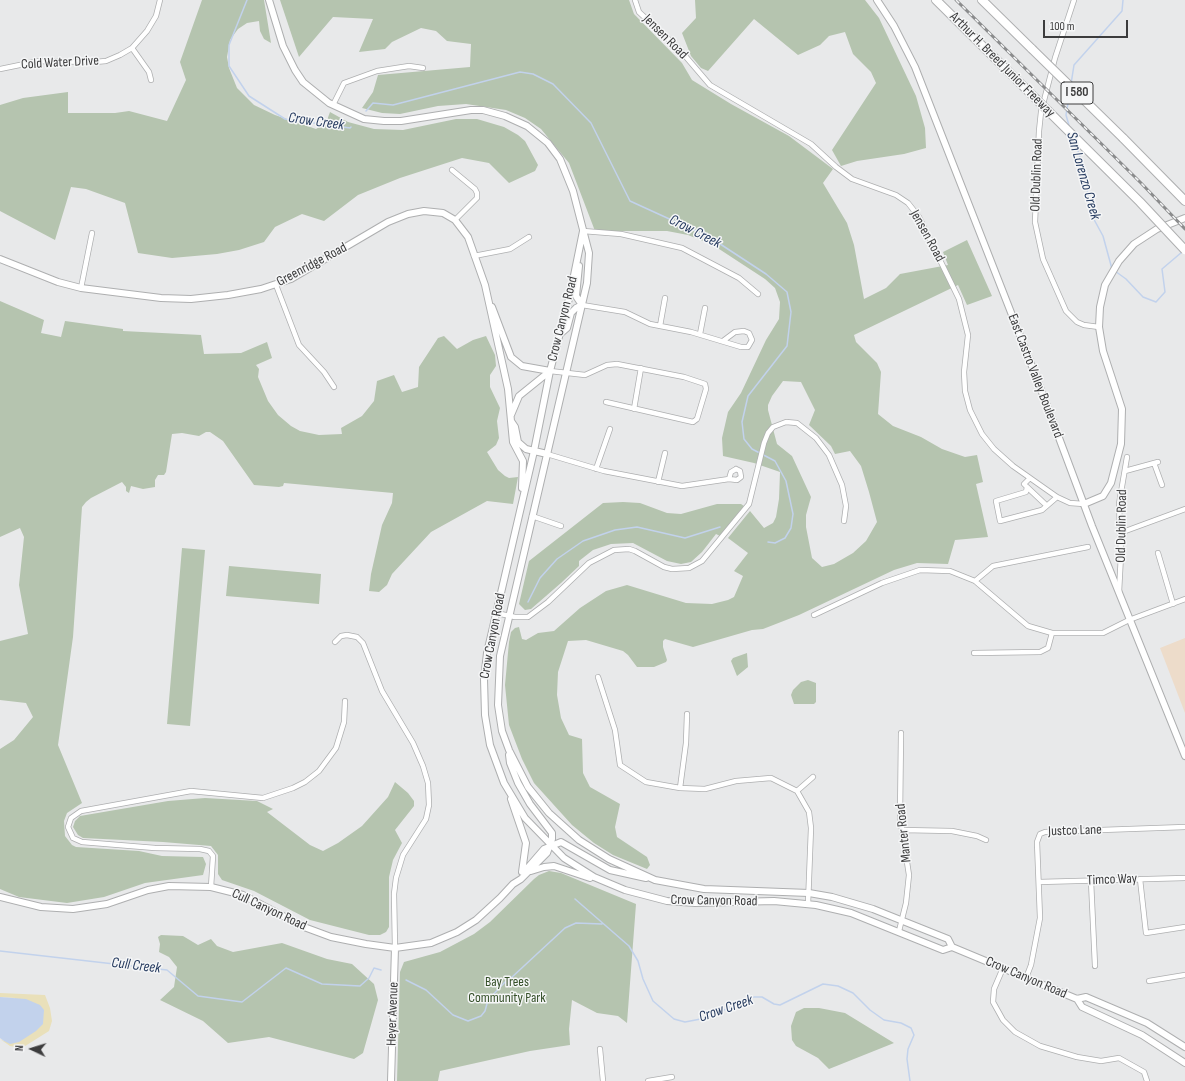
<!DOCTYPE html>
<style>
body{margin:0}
#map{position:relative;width:1185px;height:1081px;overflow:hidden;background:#e8e9ea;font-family:"Sofia Sans Condensed",sans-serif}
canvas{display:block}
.north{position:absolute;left:12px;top:1029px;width:40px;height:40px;-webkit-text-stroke:3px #f5f6f7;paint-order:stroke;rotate:274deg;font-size:11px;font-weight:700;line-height:16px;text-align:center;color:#3c3c3d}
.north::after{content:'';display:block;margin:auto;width:14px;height:18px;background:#3c3c3d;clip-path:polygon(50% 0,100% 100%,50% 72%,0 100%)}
.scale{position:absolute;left:1043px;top:20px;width:85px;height:18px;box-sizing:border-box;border:2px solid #3c3c3d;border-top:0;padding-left:5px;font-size:12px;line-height:14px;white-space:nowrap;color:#3c3c3d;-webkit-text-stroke:3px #f5f6f7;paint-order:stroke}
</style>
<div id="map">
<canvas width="1185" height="1081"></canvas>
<div class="north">N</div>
<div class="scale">100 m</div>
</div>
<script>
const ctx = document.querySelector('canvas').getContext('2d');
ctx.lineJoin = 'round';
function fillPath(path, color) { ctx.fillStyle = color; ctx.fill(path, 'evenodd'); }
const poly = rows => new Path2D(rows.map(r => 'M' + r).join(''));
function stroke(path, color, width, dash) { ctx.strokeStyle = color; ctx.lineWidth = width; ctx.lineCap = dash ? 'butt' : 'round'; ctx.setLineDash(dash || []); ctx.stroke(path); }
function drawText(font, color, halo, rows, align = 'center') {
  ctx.font = font + ' "Sofia Sans Condensed",sans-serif'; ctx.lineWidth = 3; ctx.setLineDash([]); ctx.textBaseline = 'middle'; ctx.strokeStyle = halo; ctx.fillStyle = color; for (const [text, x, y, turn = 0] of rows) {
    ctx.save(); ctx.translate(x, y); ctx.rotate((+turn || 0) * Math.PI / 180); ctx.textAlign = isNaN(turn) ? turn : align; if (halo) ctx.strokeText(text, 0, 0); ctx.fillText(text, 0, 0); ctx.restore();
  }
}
const commercial = poly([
 [1185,638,1185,713,1160,648]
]);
const green = poly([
 [202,0,264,0,271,43,264,39,260,31,259,21,247,23,238,29,230,40,227,57,229,68,237,88,254,105,275,115,316,129,326,123,330,112,348,122,374,129,403,130,456,119,477,119,504,127,518,135,525,141,538,165,535,171,509,183,489,163,462,158,400,178,358,195,324,221,302,214,275,227,264,242,239,250,217,254,172,258,138,253,125,203,86,189,71,187,55,240,0,211,0,105,23,98,68,92,68,113,115,113,129,111,167,121,186,80,180,62],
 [280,0,629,0,634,14,682,63,692,80,731,104,789,136,833,169,823,183,847,223,854,245,864,299,886,288,900,274,948,265,943,252,967,240,992,296,967,305,958,285,854,335,856,342,877,363,881,372,878,414,893,426,921,437,942,449,965,457,977,455,983,482,976,484,988,537,955,540,948,564,917,563,894,570,799,615,763,629,752,630,693,647,665,639,663,641,663,647,667,660,666,662,654,667,637,667,628,655,623,651,586,640,568,641,558,672,557,695,561,718,569,735,582,739,583,773,590,787,620,804,615,827,617,837,647,857,650,865,647,869,613,855,594,843,572,825,534,783,522,759,509,725,505,685,509,642,511,632,515,628,519,627,522,639,526,640,538,633,554,631,580,608,606,591,627,585,686,603,712,604,728,600,734,597,743,576,734,571,748,553,728,538,750,511,764,528,773,523,776,517,779,499,780,472,754,463,723,456,722,438,728,412,741,393,766,340,779,319,780,302,775,288,765,279,713,245,688,235,667,231,595,231,569,163,541,129,525,118,506,110,466,104,438,106,400,114,382,113,362,108,373,92,378,75,470,67,471,44,447,41,436,31,421,28,392,42,385,49,359,52,373,19,333,17,299,57],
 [783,381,801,382,815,410,809,425,831,446,835,454,850,451,861,466,869,492,877,522,866,541,853,553,834,564,822,567,812,558,806,527,806,515,811,497,792,456,777,444,768,410,768,405,772,396],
 [695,0,865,0,879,18,916,96,925,128,926,148,904,154,857,161,841,166,832,150,876,83,871,72,853,54,845,32,829,36,820,45,798,55,754,19,708,71,701,68,691,56,682,33,696,18],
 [0,301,44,320,41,333,61,337,65,321,123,329,123,331,201,335,204,354,241,353,267,342,272,358,256,365,259,369,258,377,268,401,278,415,291,426,300,431,319,435,342,434,341,428,362,416,374,401,377,381,394,375,402,392,418,387,419,367,438,338,444,336,457,349,473,340,486,336,495,355,496,366,490,375,490,387,500,408,497,421,499,438,496,445,487,452,498,470,505,476,509,478,518,477,513,504,487,501,431,532,392,574,387,585,379,592,369,591,371,574,382,525,392,503,393,493,284,483,283,486,279,487,254,485,223,441,210,432,206,432,199,436,182,433,172,434,166,472,164,475,158,475,155,480,155,487,143,489,131,486,129,493,126,491,126,487,122,482,91,498,86,502,82,507,73,637,58,745,82,803,67,813,64,821,65,836,72,845,76,847,139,851,162,856,203,857,206,864,203,875,145,883,104,897,67,903,19,897,0,889,0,749,14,740,33,717,26,703,0,700,0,641,28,634,19,585,24,537,20,528,0,537],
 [623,502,640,503,667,513,681,514,717,504,741,504,744,506,720,536,716,534,702,552,691,562,681,564,667,561,633,543,611,544,593,550,579,561,579,566,561,583,531,609,525,610,519,604,529,561,603,503],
 [182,548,205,550,190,726,167,724],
 [229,566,321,574,319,604,226,596],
 [747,653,748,667,737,676,731,661,733,658],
 [808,680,816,683,816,702,814,704,794,704,791,695,793,690,801,682],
 [395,782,408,793,414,801,414,806,395,830,402,843,393,860,389,877,389,927,386,932,380,935,369,935,310,920,254,891,222,880,218,874,218,855,211,846,163,842,83,838,78,835,73,827,75,821,80,816,168,801,205,798,257,801,273,809,267,812,310,845,323,851,338,843,362,826,388,797],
 [549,871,561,873,636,904,627,1023,618,1016,597,1013,572,1000,569,1029,570,1045,530,1051,440,1071,438,1081,397,1081,400,972,404,962,440,952,474,934,490,922,534,879,539,875],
 [161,935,183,936,198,945,211,939,217,946,233,952,282,943,327,959,352,964,374,984,378,1000,363,1053,354,1059,269,1037,228,1043,203,1021,160,1000,174,987,177,967,169,957,159,952,160,944,158,937],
 [804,1008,819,1008,845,1013,894,1043,829,1069,818,1058,796,1046,792,1040,791,1026,796,1012]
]);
const sand = poly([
 [0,993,45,995,50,1008,52,1021,49,1031,22,1048,10,1046,0,1039,4,1041,15,998,0,997]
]);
const water = poly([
 [0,997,26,999,40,1005,44,1010,43,1024,36,1031,19,1042,10,1044,4,1041,0,1038]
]);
const stream = poly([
 [247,0,229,45,229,66,249,96,285,119,350,128,351,127],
 [1071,84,1074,65,1122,11,1123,0],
 [1070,91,1066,115,1070,129],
 [366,111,373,103,393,105,520,72,533,74,553,84,591,123,630,201,711,238,766,274,787,292,791,312,787,346,748,396,742,422,744,439,752,449,775,461,786,481,793,514,791,528,785,538,775,543,768,542],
 [1075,142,1084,169,1091,214,1103,236,1112,269],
 [1115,271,1126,279,1143,297,1156,302,1165,292,1162,269,1182,252],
 [528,602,540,578,557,559,583,541,615,530,637,527,685,538,720,527],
 [575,899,629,946,638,961,643,979,653,1001,674,1019,685,1022,706,1018,753,997,762,997,774,1004,780,1005,823,984,838,986,853,993,870,1010,884,1020,901,1023,911,1028,914,1035,908,1049,907,1059,910,1081],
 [0,951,167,970,198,996,242,1002,286,968,322,984,360,986,369,978,374,968,381,970],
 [406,980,426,990,453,1015,468,1021,481,1016,485,1011,488,1000,505,982,511,978,565,928,576,923,602,924]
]);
const street = poly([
 [635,0,639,12,680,50,710,85,811,144,836,167,852,179,896,195,908,203,919,217,959,299,968,335,964,372,965,391,970,410,982,434,994,449,1013,466,1057,497,1070,503,1084,504],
 [1074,0,1055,58,1041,112,1039,131,1035,222,1043,259,1066,311,1077,322,1084,325,1099,327],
 [132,48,149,72,151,80],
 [0,69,39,61,95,62,106,61,120,55,132,48,147,31,156,16,160,0],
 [333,105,344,83,377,71,409,66,423,68],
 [452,170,475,189,477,193,477,198,455,220],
 [583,231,621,234,682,248,739,278,758,294],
 [474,256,510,249,529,237],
 [276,285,299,345,324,372,334,387],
 [81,288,92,233],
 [582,305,625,312,650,324,691,332,741,347,748,347,752,340,749,333,744,331,735,332,723,341],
 [660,326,665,298],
 [700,334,705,308],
 [550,371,585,375,607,365,617,364,684,377,705,384,706,389,697,419,693,422,606,402],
 [634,409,641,368],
 [547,454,604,471,682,486,729,479],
 [1154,463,1162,485],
 [596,469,610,429],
 [736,469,740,471,741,477,737,480,729,479,731,472,736,469],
 [1125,471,1158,462],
 [1030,478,1024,484,1027,487,1026,492,996,501,1000,521,1042,510,1057,497],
 [658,482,665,453],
 [1027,487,1046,505],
 [532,516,561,526],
 [1120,533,1185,509],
 [1158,553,1173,604],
 [975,581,993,566,1088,547],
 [1119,592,1121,555,1119,504,1127,457],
 [496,613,515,617,528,617,548,602,589,563,614,550,629,549,635,551,664,567,672,569,689,568,702,561,749,504,764,443,768,433,773,427,786,422,797,423,816,438,829,455,842,485,846,506,844,521],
 [814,615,882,583,920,570,950,571,975,581,1028,626,1052,633,1103,633,1129,620,1185,599],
 [335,642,341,636,347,635,357,637,363,643,382,691,413,743,423,766,428,783,429,805,426,819,403,855,396,878,394,894,395,948],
 [974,653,1040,652,1048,648,1052,633],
 [598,677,615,730,620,765,646,782,680,788,705,789,736,781,771,778,797,791,809,812,811,828,808,904],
 [680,788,686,743,687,714],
 [797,791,813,777],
 [902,830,952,831,977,836,986,840],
 [1140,879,1146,933,1185,927],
 [1091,881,1095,966],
 [1039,882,1185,878],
 [211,887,213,856,209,851,200,849,155,848,82,842,73,838,68,827,71,818,81,811,191,791,263,798,293,788,305,782,319,771,336,748,344,722,345,701],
 [899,931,906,903,909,875,900,817,901,733],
 [1003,968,994,989,993,1002,1003,1020,1015,1032,1040,1046,1077,1057,1101,1061,1119,1058,1144,1072,1147,1081],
 [1026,978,1031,965,1040,918,1037,842,1040,834,1045,832,1185,827],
 [1149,981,1185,975],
 [600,1049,603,1081],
 [648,1081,672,1077]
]);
const secondary = poly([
 [269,0,283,46,295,70,303,82,329,103,364,119,384,121,401,121,471,110,483,110,505,116,527,126,548,143,560,159,573,191,589,253,587,283,500,656,498,705,502,731,509,750,528,787,549,813,579,840,609,859,655,880,704,889,809,893,832,897,873,909,948,939,952,947],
 [877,0,894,26,915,67,1037,379,1092,526,1185,756],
 [583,231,570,295,550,371,534,451,487,653,484,679,485,715,490,745,504,783,525,818,564,858,594,877,625,890,667,901,695,903,774,901,816,905,851,913,943,950,952,947,1077,999,1086,997,1147,1023,1185,1047],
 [0,259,58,282,81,288,161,298,191,299,228,295,261,289,291,279,388,222,408,214,424,211,443,213,455,220,468,237,485,285,508,389,511,421,515,427,518,442,526,449,547,454],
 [579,266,576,296,582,305],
 [492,307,511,357,522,366,550,371],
 [560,334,567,328,571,313,576,308,582,305],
 [511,415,519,396,550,371],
 [511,421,513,442,523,461,522,488],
 [1084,504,1103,496,1111,483,1121,444,1122,409,1103,351,1099,327,1100,307,1105,285,1119,261,1134,244,1157,229,1185,218],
 [511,799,526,843,522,872],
 [525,871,544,849,561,842,610,870,646,878],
 [531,871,544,867,554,866,590,878],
 [0,897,41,907,73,909,107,904,148,890,169,886,211,887,243,895,304,927,331,937,366,944,395,948,431,943,457,932,476,920,500,898,513,884,521,879,547,853,552,839,552,833,530,804,518,783,510,763,509,755],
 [1077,999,1082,1007,1142,1035,1185,1063],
 [391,1081,395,948]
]);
const highway = poly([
 [936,0,1022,85],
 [982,0,1032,49],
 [1123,138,1185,201]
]);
const rail = poly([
 [956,0,1141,183,1185,229]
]);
const highwayBridge = poly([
 [1032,49,1123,138],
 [1022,85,1140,202,1185,250]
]);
const shields = [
 [1077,93,32]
];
const shieldNames = [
 ["I 580",1077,93]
];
const streetNames = [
 ["Jensen Road",665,37,45],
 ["Cold Water Drive",60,63,-3],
 ["Arthur H. Breed Junior Freeway",1002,65,45],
 ["Old Dublin Road",1037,175,-88],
 ["Jensen Road",927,236,61],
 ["Greenridge Road",312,265,-28],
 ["Crow Canyon Road",563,319,-76],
 ["East Castro Valley Boulevard",1035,376,69],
 ["Old Dublin Road",1122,526,-89],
 ["Crow Canyon Road",493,636,-79],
 ["Justco Lane",1075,831,-2],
 ["Manter Road",904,833,-96],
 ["Timco Way",1112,880,-2],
 ["Crow Canyon Road",714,901,1],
 ["Cull Canyon Road",269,910,25],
 ["Crow Canyon Road",1026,978,23],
 ["Heyer Avenue",393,1014,-88]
];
const parkNames = [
 ["Bay Trees",507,982],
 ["Community Park",507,998]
];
const waterNames = [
 ["Crow Creek",316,122,8],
 ["San Lorenzo Creek",1083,176,74],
 ["Crow Creek",695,232,27],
 ["Cull Creek",136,966,7],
 ["Crow Creek",726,1009,-19]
];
fillPath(commercial, '#eddcca');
fillPath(green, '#b5c4af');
fillPath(sand, '#e9e0ba');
fillPath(water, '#c2d2ec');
stroke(stream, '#c2d2ec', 1.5);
stroke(street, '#aeafb0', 6);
stroke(secondary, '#aeafb0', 8);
stroke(highway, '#aeafb0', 10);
stroke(street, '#fff', 4.5);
stroke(secondary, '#fff', 6);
stroke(highway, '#fff', 8);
stroke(rail, '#8b8c8d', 3);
stroke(rail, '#f5f6f7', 1.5, [4.5]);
stroke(highwayBridge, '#aeafb0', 10, []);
stroke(highwayBridge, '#fff', 8);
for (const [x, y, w] of shields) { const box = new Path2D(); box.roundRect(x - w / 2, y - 11, w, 22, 3); ctx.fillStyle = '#f5f6f7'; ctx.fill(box); stroke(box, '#3c3c3d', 1); }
drawText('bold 13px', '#3c3c3d', null, shieldNames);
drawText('14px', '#3c3c3d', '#f5f6f7', streetNames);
drawText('14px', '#344f28', '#f5f6f7', parkNames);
drawText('italic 15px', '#253a5f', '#f5f6f7', waterNames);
</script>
